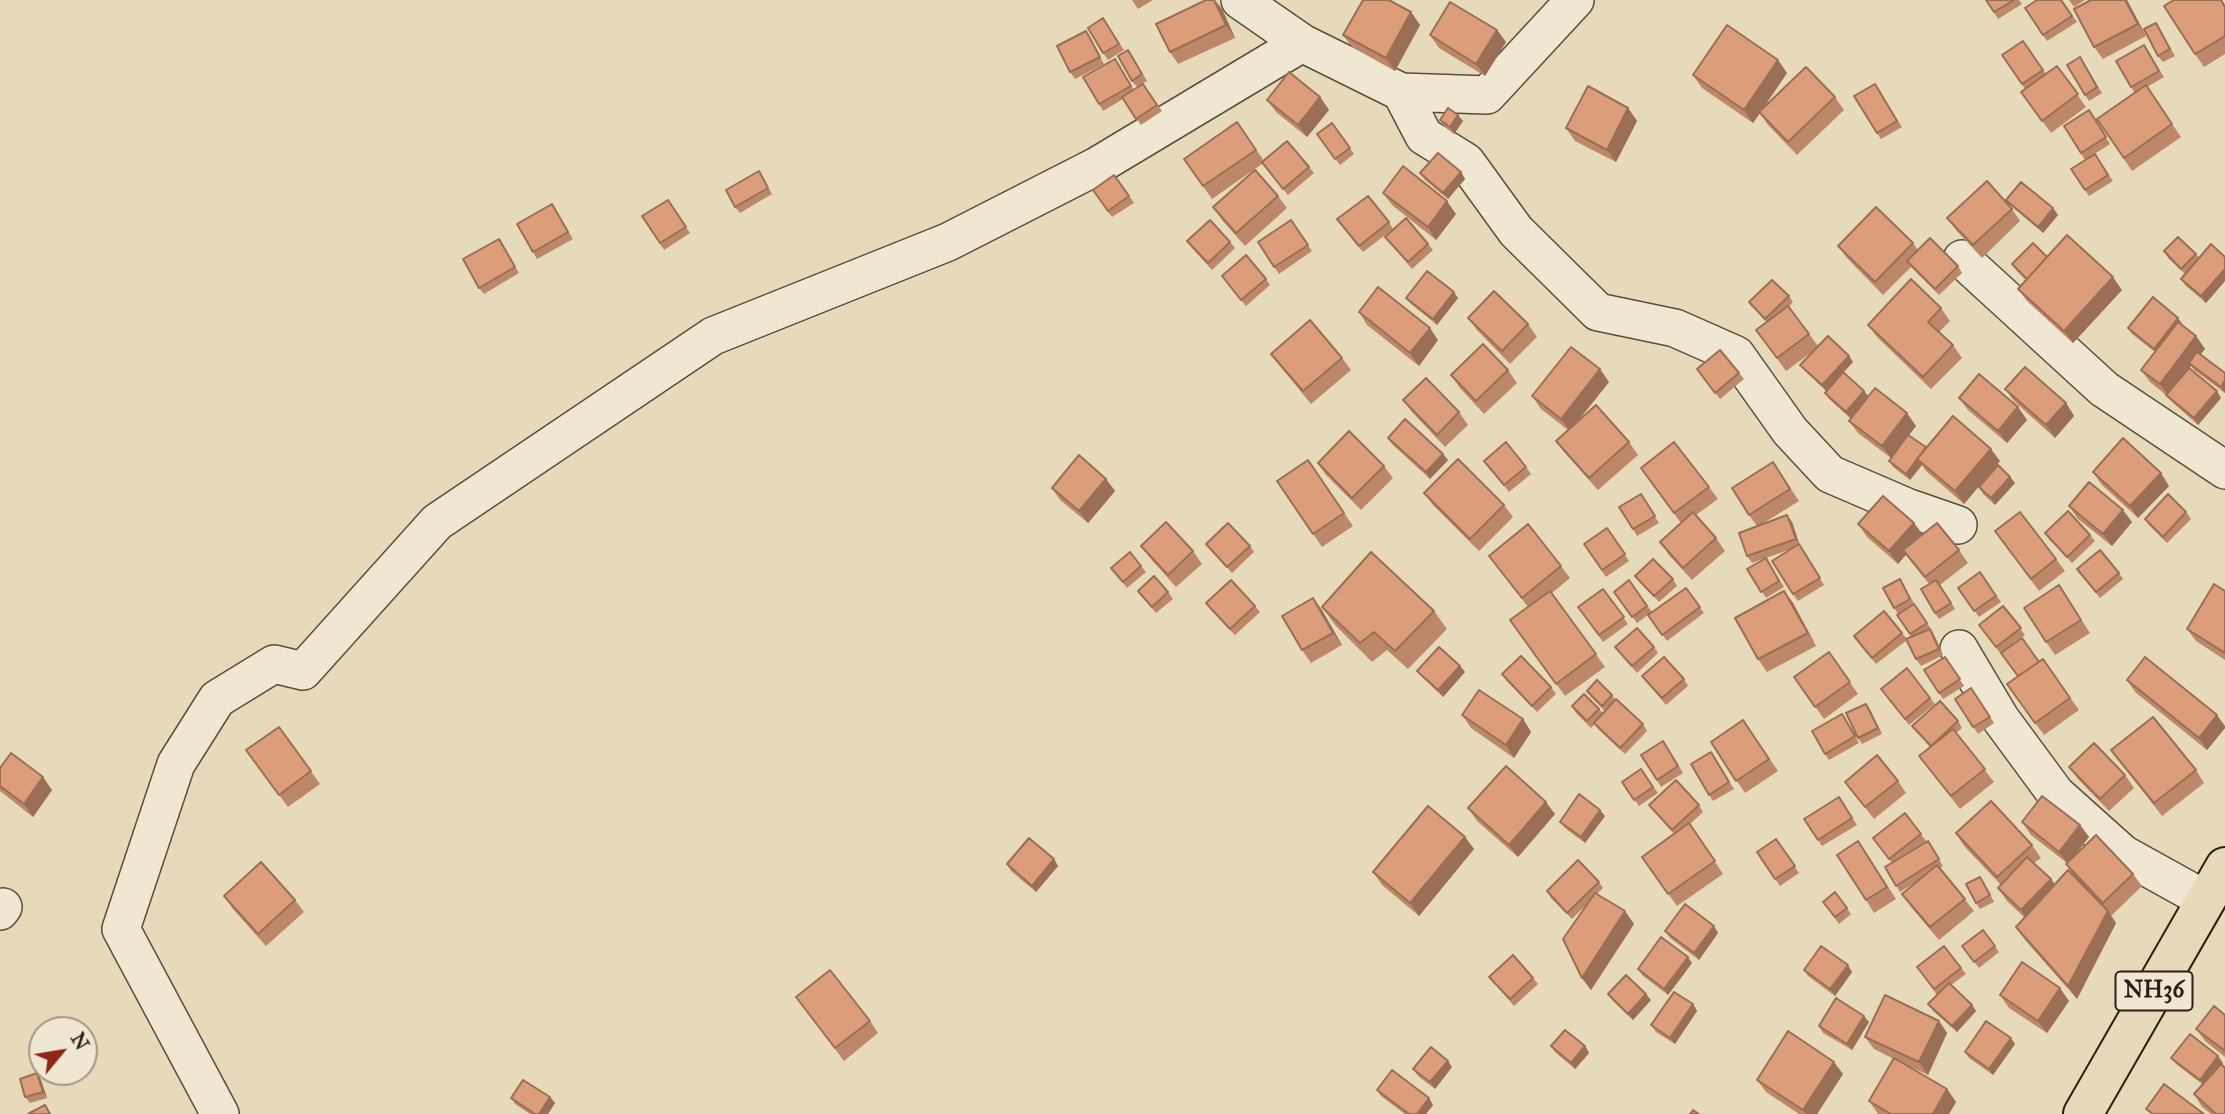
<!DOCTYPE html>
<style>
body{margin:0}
#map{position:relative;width:2225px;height:1114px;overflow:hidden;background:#e7daba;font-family:"IM FELL Great Primer",serif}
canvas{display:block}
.north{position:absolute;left:28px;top:1016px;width:70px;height:70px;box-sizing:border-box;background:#efe7d2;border:2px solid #a09787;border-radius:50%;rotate:60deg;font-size:19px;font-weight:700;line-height:28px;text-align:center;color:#292016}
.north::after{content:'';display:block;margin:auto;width:24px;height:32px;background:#8f2418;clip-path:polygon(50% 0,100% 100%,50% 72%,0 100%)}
</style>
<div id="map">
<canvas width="2225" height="1114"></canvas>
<div class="north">N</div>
</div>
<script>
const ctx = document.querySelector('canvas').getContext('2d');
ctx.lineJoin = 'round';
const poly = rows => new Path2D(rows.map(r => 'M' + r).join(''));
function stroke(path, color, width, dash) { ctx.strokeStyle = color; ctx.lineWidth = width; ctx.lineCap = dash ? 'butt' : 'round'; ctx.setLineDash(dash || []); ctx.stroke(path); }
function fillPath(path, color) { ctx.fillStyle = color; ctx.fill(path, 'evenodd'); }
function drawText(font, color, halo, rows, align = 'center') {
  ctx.font = font + ' "IM FELL Great Primer",serif'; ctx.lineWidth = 5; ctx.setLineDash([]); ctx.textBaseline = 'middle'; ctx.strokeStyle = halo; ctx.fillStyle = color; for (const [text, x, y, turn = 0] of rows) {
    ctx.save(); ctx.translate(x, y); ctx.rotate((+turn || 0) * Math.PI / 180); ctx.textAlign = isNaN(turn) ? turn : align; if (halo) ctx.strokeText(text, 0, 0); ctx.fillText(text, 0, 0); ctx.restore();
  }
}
const street = poly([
 [1240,0,1302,43],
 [1401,92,1424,136,1466,162,1516,231,1598,312,1675,328,1736,355,1790,431,1830,474,1909,508,1958,525],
 [1962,259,2104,389,2225,470],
 [1959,649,2000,718,2056,794,2123,854,2206,900],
 [0,911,3,907],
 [220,1114,121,929,176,764,217,699,274,664,303,671,437,522,713,336,948,242,1097,166,1302,43,1401,92,1487,95,1575,0]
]);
const highway = poly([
 [2083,1114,2225,867]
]);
const wall = poly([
 [1132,0,1153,0,1138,9],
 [1206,0,1215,0,1222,9,1235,38,1178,64,1170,52],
 [1986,0,2019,0,2022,4,1998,19],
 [2062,0,2077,22,2047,41,2025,8],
 [2069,0,2085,0,2074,7],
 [2127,0,2146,36,2103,59,2094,47],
 [2222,0,2225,5,2225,54,2204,67,2195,54],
 [1411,12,1420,25,1395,71,1352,47,1343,35],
 [1103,18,1124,50,1108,60,1103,53],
 [2156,23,2175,56,2163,62,2158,56],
 [1497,30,1506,42,1485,76,1439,48,1430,35],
 [1086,31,1104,64,1075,79,1070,72],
 [2023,41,2046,74,2057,66,2086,107,2051,133,2021,92,2025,89,2002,55],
 [2144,45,2164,77,2147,87,2181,137,2132,171,2097,119,2135,93,2131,87],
 [1132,56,1147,81,1137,87,1132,81],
 [2080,57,2102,93,2089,101,2085,95],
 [1119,65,1134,90,1143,84,1162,111,1141,125,1123,99,1103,111,1099,104],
 [1787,73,1761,111,1835,97,1844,110,1797,155,1768,125,1760,113,1753,123,1702,88,1693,75],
 [1879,90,1902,127,1881,139,1877,133],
 [1320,97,1329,110,1307,137,1276,112,1267,100],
 [1628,108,1637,121,1616,162,1575,141,1566,128],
 [2089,110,2110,144,2085,160,2064,126],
 [1458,115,1463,121,1454,134,1444,126,1440,120],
 [1237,122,1264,161,1309,167,1314,173,1288,195,1262,164,1212,199,1184,159],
 [1332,123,1354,154,1340,165,1317,134],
 [2095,154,2113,181,2089,196,2071,169],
 [759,171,772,194,740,213,735,207],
 [1461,172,1465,179,1448,199,1425,180,1420,173],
 [1114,175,1134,203,1112,217,1093,190],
 [1383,193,1456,214,1436,240,1392,205],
 [1278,196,1287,208,1245,246,1222,220,1213,207],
 [668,200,690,233,664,250,642,216],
 [2006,200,2053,208,2058,215,2043,233,2011,206],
 [552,204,573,239,537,259,533,252],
 [2012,209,2020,221,1982,258,1956,230,1947,218],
 [1291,220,1312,251,1279,274,1258,242],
 [1389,222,1393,229,1363,252,1342,226],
 [1385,237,1428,244,1433,250,1412,269],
 [1187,241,1230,242,1235,248,1212,270,1192,248],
 [1913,243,1918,250,1958,266,1962,273,1939,295,1911,267,1883,295,1847,258,1838,246],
 [503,246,519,273,484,294,479,288],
 [2164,251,2196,254,2199,258,2225,257,2225,281,2206,303,2185,285,2181,279,2185,274,2168,258],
 [2047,257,2122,290,2073,343,2027,301,2018,289,2026,280,2016,270,2012,264],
 [1222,276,1266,279,1270,285,1246,306],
 [1789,296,1793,302,1789,307,1818,346,1849,356,1853,362,1844,372,1868,396,1916,426,1909,435,1926,448,2000,461,1964,504,1926,471,1922,465,1910,480,1893,467,1889,461,1891,458,1858,433,1849,421,1850,418,1829,399,1825,393,1826,391,1805,371,1800,365,1816,349,1786,371,1756,330,1766,322,1749,302],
 [1406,298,1458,298,1437,325,1411,304],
 [1941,308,1950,321,1939,332,1953,345,1962,358,1931,389,1877,337,1868,325],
 [1359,312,1438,340,1419,366,1367,325],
 [1468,318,1528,324,1537,337,1510,364,1477,330],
 [2182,325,2196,336,2205,349,2200,354,2225,373,2225,393,2194,370,2191,366,2190,368,2221,398,2198,425,2171,401,2166,395,2150,382,2141,370,2155,352,2132,334,2128,328,2183,325],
 [1271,354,1342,358,1351,370,1311,404,1280,366],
 [1697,369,1739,373,1744,379,1720,399],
 [1508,370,1517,383,1484,414,1460,388,1451,375],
 [1609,382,1577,422,1629,442,1638,455,1598,490,1565,453,1556,441,1568,430,1541,409,1532,396],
 [2005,389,2066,403,2074,416,2055,438,2014,401],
 [1959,398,2018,407,2027,420,2007,443,1968,410],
 [1403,400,1459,412,1468,425,1445,447,1412,412],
 [1388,438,1448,460,1430,479,1392,444],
 [1308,460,1353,526,1322,547,1277,481],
 [1484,461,1526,467,1531,474,1509,492],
 [1773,462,1799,501,1762,524,1792,522,1800,546,1824,585,1798,601,1793,594,1794,548,1766,558,1784,587,1766,598,1747,569,1765,558,1752,563,1747,556,1757,526,1749,515],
 [1318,463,1384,466,1393,478,1361,510,1326,475],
 [1641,468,1709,487,1718,499,1696,515,1716,538,1725,551,1692,580,1669,555,1660,542,1681,523],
 [2093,472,2169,486,2138,518,2101,484],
 [2010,477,2015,483,1995,505,1983,494,1979,487],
 [1106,479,1115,491,1088,523,1060,500,1052,488],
 [1424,493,1504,505,1513,517,1479,551,1433,505],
 [1641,494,1659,523,1637,536,1633,529],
 [2069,506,2132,522,2112,546,2078,519],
 [2186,512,2191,519,2167,543,2149,525,2145,519],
 [1914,523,1922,534,1959,550,1968,563,1940,585,1955,609,1939,619,1935,613,1929,584,1906,554,1898,564,1867,537,1858,524],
 [1607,528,1629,561,1606,577,1584,544],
 [1995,531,2056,559,2065,571,2039,591],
 [2045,533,2090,535,2095,541,2072,563,2049,539],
 [1206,544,1250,546,1254,552,1232,573],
 [1141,546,1193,551,1202,564,1176,587,1150,558],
 [1489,556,1561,566,1570,578,1552,593,1605,667,1565,696,1510,620,1528,607],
 [1141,566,1146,572,1127,588,1111,568],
 [2077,569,2119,573,2123,579,2100,598],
 [1980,572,2001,602,1979,617,1958,588],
 [1635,576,1673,579,1677,586,1659,602],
 [1900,579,1915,605,1931,629,1931,630,1934,635,1943,655,1921,666,1916,659,1907,640,1876,664,1854,636,1902,633,1907,639,1911,637,1910,634,1905,610,1898,614,1894,608],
 [1629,580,1652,612,1637,623,1614,592],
 [2059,585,2090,633,2055,655,2046,642],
 [1686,588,1704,613,1667,641,1648,615],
 [1603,589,1628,624,1603,642,1578,607],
 [1138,591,1168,592,1173,599,1156,613],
 [1784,591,1793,603,1816,646,1767,672,1758,659],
 [2225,591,2225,660,2196,641,2187,629],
 [1206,603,1255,606,1260,612,1235,635,1210,609],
 [2003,606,2025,635,2015,642,2039,662,2043,659,2079,710,2044,735,2007,684,2018,677,1979,625],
 [1322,607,1434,611,1447,629,1408,669,1387,650,1372,662,1335,625],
 [1322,610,1342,645,1311,663,1302,650],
 [1615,647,1654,647,1658,653,1637,673],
 [1829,652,1858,694,1824,719,1794,677],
 [1945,657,1964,686,1943,699,1924,670],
 [1460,666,1465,672,1443,697,1422,677,1417,671],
 [1502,674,1551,687,1556,694,1537,712,1506,680],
 [1642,676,1684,679,1688,686,1666,705],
 [2127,680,2225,726,2225,728,2207,750,2135,692],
 [1971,688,1994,723,1978,734,1955,699],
 [1587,691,1612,695,1615,700,1643,724,1647,731,1625,754,1598,729,1595,724,1591,728,1576,713,1572,706,1599,709,1603,713,1605,711,1591,697],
 [1886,696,1930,698,1935,704,1909,725],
 [1870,710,1882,734,1862,744,1858,738],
 [1462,715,1523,719,1531,732,1514,758,1471,728],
 [1743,720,1778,771,1745,793,1711,742],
 [1846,720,1859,743,1829,760,1825,754],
 [1958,721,1962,728,1956,733,1994,782,1960,809,1919,756,1930,747,1912,726],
 [279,727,320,784,288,807,246,750],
 [1668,748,1683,773,1661,787,1657,780],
 [2111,750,2196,770,2204,783,2162,816],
 [1711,752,1734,789,1713,801,1709,795],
 [2069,767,2125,775,2134,788,2109,811,2078,779],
 [0,768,52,790,33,817,0,791],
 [1641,769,1658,793,1639,806,1622,782],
 [1898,781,1906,793,1874,819,1845,782],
 [1839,797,1857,825,1822,846,1804,819],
 [1649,805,1699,805,1703,812,1690,824,1723,874,1677,906,1642,857,1674,834],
 [1468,808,1555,814,1518,857,1477,821],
 [1905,813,1926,841,1915,849,1928,841,1943,866,1940,868,1974,911,1939,940,1911,907,1902,894,1916,882,1900,892,1885,867,1892,863,1873,838],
 [1605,816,1585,843,1565,828,1560,822],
 [2022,822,2080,825,2089,837,2074,856,2133,874,2142,886,2111,916,2110,915,2116,923,2077,999,2025,940,2016,927,2025,918,2007,901,1998,888,2001,885,1964,846,1956,833,2032,845,2041,858,2034,863,2055,884,2076,879,2066,864,2067,863,2031,835],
 [1465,837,1474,849,1419,916,1382,885,1373,872],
 [1776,839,1799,873,1780,886,1757,852],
 [1867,854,1896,899,1874,913,1866,900],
 [1054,859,1058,866,1036,892,1011,871,1007,864],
 [1599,882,1603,888,1597,894,1634,924,1591,990,1582,978,1588,903,1572,919,1551,898,1547,891],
 [1984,883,1994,902,1980,909,1976,903],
 [1835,892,1851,914,1839,924,1823,902],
 [224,896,295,900,304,912,266,946,233,909],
 [1983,930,1999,952,1979,968,1962,946],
 [1665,931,1718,933,1699,960,1670,938],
 [1944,946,1966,974,1951,985,1972,1005,1976,1011,1957,1032,1933,1011,1928,1004,1937,995,1917,967],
 [1692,963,1668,995,1642,975,1638,969],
 [1804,970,1852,972,1835,996,1808,976],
 [1489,977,1533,978,1538,984,1514,1006],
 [1608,994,1651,1000,1633,1020,1613,1001],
 [2000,995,2069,1001,2047,1033,2009,1008],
 [796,997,870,1021,878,1033,844,1061],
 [1693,1004,1697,1011,1675,1044,1656,1032,1651,1025],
 [2225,1015,2225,1057,2205,1041,2196,1029],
 [1939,1021,1947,1033,1928,1075,1900,1062,1947,1089,1956,1102,1949,1114,1878,1114,1869,1101,1894,1059,1874,1049,1865,1037],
 [1869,1022,1852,1050,1823,1033,1819,1026],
 [2015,1044,1993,1075,1969,1058,1965,1052],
 [1551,1046,1585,1046,1589,1053,1575,1069,1555,1052],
 [2171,1058,2223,1063,2221,1065,2225,1114,2211,1114,2202,1107,2194,1094,2202,1084,2176,1064],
 [1452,1067,1435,1089,1418,1076,1413,1069],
 [37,1073,41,1080,47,1098,30,1103,25,1097],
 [1843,1074,1817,1114,1799,1114,1766,1092,1757,1080],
 [1377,1090,1433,1105,1426,1114,1405,1114,1381,1096],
 [550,1097,555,1103,548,1114,530,1114,515,1104,511,1098]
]);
const shadedWall = poly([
 [1214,0,1222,9,1235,38,1226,25],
 [2125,0,2127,0,2146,36,2138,24],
 [1411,12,1420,25,1395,71,1386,58],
 [1497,30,1506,42,1485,76,1476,64],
 [1778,60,1787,73,1753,123,1744,110],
 [1320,97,1329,110,1307,137,1298,125],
 [1628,108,1637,121,1616,162,1607,150],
 [1458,115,1463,121,1454,134,1450,127],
 [1461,172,1465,179,1448,199,1443,193],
 [1447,201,1456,214,1436,240,1428,227],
 [2053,208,2058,215,2043,233,2038,227],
 [2225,269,2225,281,2206,303,2201,296],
 [2113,277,2122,290,2073,343,2064,331],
 [1454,292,1458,298,1437,325,1433,319],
 [2178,318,2183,325,2158,355,2154,349],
 [1430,328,1438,340,1419,366,1410,353],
 [2196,336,2205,349,2192,365,2189,363,2191,366,2169,396,2160,384],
 [1849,356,1853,362,1826,391,1822,385],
 [1600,369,1609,382,1570,431,1561,419],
 [2225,380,2225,393,2221,387],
 [1864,391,1869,397,1850,418,1846,412],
 [2217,391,2221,398,2198,425,2194,418],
 [2066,403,2074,416,2055,438,2046,425],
 [2018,407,2027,420,2007,443,1998,431],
 [1907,413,1916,426,1891,458,1882,446],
 [1991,449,2000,461,1964,504,1955,491],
 [1443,454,1448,460,1430,479,1426,472],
 [1917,459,1922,465,1910,480,1906,474],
 [2161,473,2169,486,2138,518,2130,506],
 [2010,477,2015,483,1995,505,1991,498],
 [1106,479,1115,491,1088,523,1079,511],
 [2123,510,2132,522,2112,546,2103,534],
 [1787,515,1792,522,1800,546,1824,585,1796,539],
 [1914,523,1923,535,1898,564,1889,551],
 [1784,591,1793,603,1816,646,1808,633],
 [1313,598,1322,610,1342,645,1333,633],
 [1930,629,1934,635,1943,655,1939,649],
 [1460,666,1465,672,1443,697,1438,690],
 [1866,704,1870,710,1882,734,1878,728],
 [2217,715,2225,726,2225,728,2207,750,2199,738],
 [1523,719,1531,732,1514,758,1506,745],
 [43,777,52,790,33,817,24,804],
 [1546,802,1555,814,1518,857,1509,845],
 [1600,810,1605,816,1585,843,1581,837],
 [2080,825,2089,837,2068,864,2059,852],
 [1465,837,1474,849,1419,916,1410,903],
 [1054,859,1058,866,1036,892,1032,886],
 [2051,879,2060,892,2030,923,2021,910],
 [1625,911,1634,924,1591,990,1582,978],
 [2108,911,2116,923,2077,999,2068,986],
 [1714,926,1718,933,1699,960,1694,953],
 [1688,957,1692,963,1668,995,1664,989],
 [1848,965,1852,972,1835,996,1830,989],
 [2060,988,2069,1001,2047,1033,2038,1021],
 [1646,994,1651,1000,1633,1020,1628,1014],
 [1693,1004,1697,1011,1675,1044,1670,1038],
 [1972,1005,1976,1011,1957,1032,1952,1026],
 [1864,1016,1869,1022,1852,1050,1847,1044],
 [1939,1021,1947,1033,1928,1075,1919,1062],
 [2011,1038,2015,1044,1993,1075,1989,1069],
 [1585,1046,1589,1053,1575,1069,1571,1063],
 [2218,1056,2223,1063,2205,1086,2200,1080],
 [1448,1061,1452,1067,1435,1089,1430,1082],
 [1834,1062,1843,1074,1817,1114,1806,1114,1803,1110],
 [37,1073,41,1080,47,1098,43,1092],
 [1947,1089,1956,1102,1949,1114,1933,1114],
 [550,1097,555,1103,548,1114,539,1114],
 [1429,1098,1433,1105,1426,1114,1417,1114]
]);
const building = poly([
 [1206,0,1214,0,1226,25,1170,52,1156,24,1206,0],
 [1363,0,1389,0,1411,12,1386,58,1343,35,1363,0],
 [1986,0,2014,0,1994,12,1986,0],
 [2037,0,2061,0,2072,16,2043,35,2025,8,2037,0],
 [2091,0,2125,0,2138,24,2094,47,2074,9,2091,0],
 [2174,0,2221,0,2225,7,2225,36,2195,54,2164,6,2174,0],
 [1450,2,1497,30,1476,64,1430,35,1450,2],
 [1103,18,1119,44,1103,53,1088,28,1103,18],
 [2156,23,2170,49,2158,56,2144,29,2156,23],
 [1727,25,1778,60,1744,110,1693,75,1727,25],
 [1086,31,1100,57,1070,72,1057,46,1086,31],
 [2023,41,2043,70,2022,84,2002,55,2023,41],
 [2144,45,2159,71,2131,87,2116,61,2144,45],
 [1128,50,1142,74,1132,81,1118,56,1128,50],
 [2080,57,2097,87,2085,95,2067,65,2080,57],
 [1115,59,1131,86,1099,104,1083,77,1115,59],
 [2057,66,2078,94,2042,121,2021,92,2057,66],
 [1806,67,1835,97,1788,142,1759,112,1806,67],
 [1289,72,1320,97,1298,125,1267,100,1289,72],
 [1143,84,1157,105,1136,119,1122,97,1143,84],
 [1875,84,1897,121,1877,133,1854,96,1875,84],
 [2146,85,2172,124,2124,158,2097,119,2146,85],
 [1588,86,1628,108,1607,150,1566,128,1588,86],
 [1448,108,1458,115,1450,127,1440,120,1448,108],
 [2089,110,2106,137,2081,153,2064,126,2089,110],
 [1237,122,1256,150,1203,186,1184,159,1237,122],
 [1332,123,1350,148,1335,159,1317,134,1332,123],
 [1287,141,1309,167,1283,189,1262,162,1287,141],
 [1438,153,1461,172,1443,193,1420,173,1438,153],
 [2095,154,2108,175,2085,190,2071,169,2095,154],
 [1403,166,1447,201,1428,227,1383,193,1403,166],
 [1255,170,1278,196,1236,233,1213,207,1255,170],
 [759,171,768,188,735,207,726,190,759,171],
 [1114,175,1129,196,1108,211,1093,190,1114,175],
 [1987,181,2012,209,1973,245,1947,218,1987,181],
 [2021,182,2053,208,2038,227,2006,200,2021,182],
 [1368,196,1389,222,1359,246,1337,219,1368,196],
 [668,200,686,227,660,243,642,216,668,200],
 [552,204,568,232,533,252,517,224,552,204],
 [1876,207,1913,243,1875,282,1838,246,1876,207],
 [1406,218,1428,244,1408,262,1385,237,1406,218],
 [1210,220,1230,242,1208,263,1187,241,1210,220],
 [1291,220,1308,245,1274,267,1258,242,1291,220],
 [2067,235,2113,277,2064,331,2018,289,2067,235],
 [2178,237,2196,254,2181,269,2164,251,2178,237],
 [1930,238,1958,266,1935,289,1907,261,1930,238],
 [499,239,515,267,479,288,463,259,499,239],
 [2033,243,2047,257,2027,279,2012,264,2033,243],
 [2211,244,2225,257,2225,269,2201,296,2181,279,2211,244],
 [1246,255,1266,279,1241,300,1222,276,1246,255],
 [1427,271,1454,292,1433,319,1406,298,1427,271],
 [1911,279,1941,308,1928,322,1953,345,1923,377,1868,325,1911,279],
 [1772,280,1789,296,1765,319,1749,302,1772,280],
 [1378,287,1430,328,1410,353,1359,312,1378,287],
 [1494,291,1528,324,1502,351,1468,318,1494,291],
 [2153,297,2178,318,2154,349,2128,328,2153,297],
 [1788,306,1809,334,1777,358,1756,330,1788,306],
 [1310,320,1342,358,1303,391,1271,354,1310,320],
 [2178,322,2196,336,2160,384,2141,370,2178,322],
 [1828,336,1849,356,1822,385,1800,365,1828,336],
 [1483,344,1508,370,1476,401,1451,375,1483,344],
 [1571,347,1600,369,1561,419,1532,396,1571,347],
 [1720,350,1739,373,1715,393,1697,369,1720,350],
 [2197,352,2225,373,2225,380,2221,387,2189,363,2197,352],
 [2025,367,2066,403,2046,425,2005,389,2025,367],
 [2189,368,2217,391,2194,418,2166,395,2189,368],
 [1843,372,1864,391,1846,412,1825,393,1843,372],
 [1979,374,2018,407,1998,431,1959,398,1979,374],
 [1426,378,1459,412,1437,435,1403,400,1426,378],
 [1875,388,1907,413,1882,446,1849,421,1875,388],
 [1596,405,1629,442,1589,478,1556,441,1596,405],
 [1953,416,1991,449,1955,491,1917,459,1953,416],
 [1405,419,1443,454,1426,472,1388,438,1405,419],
 [1349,431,1384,466,1352,498,1318,463,1349,431],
 [1908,435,1926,447,1906,474,1889,461,1908,435],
 [2123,438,2161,473,2130,506,2093,472,2123,438],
 [1506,442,1526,467,1504,485,1484,461,1506,442],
 [1674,442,1709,487,1674,513,1641,468,1674,442],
 [1079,455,1106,479,1079,511,1052,488,1079,455],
 [1458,459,1504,505,1470,539,1424,493,1458,459],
 [1308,460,1344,513,1313,534,1277,481,1308,460],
 [1773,462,1790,489,1749,515,1732,488,1773,462],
 [1998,465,2010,477,1991,498,1979,487,1998,465],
 [2089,482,2123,510,2103,534,2069,506,2089,482],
 [1641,494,1655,516,1633,529,1619,507,1641,494],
 [2168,494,2186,512,2163,537,2145,519,2168,494],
 [1883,496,1914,523,1889,551,1858,524,1883,496],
 [2068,511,2090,535,2067,557,2045,533,2068,511],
 [1693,512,1716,538,1683,568,1660,542,1693,512],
 [2020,512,2056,559,2031,579,1995,531,2020,512],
 [1787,515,1796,539,1747,556,1739,533,1787,515],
 [1166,522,1193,551,1168,575,1141,546,1166,522],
 [1228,523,1250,546,1227,567,1206,544,1228,523],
 [1937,523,1959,550,1925,577,1903,550,1937,523],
 [1528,524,1561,566,1522,598,1489,556,1528,524],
 [1607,528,1625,554,1602,570,1584,544,1607,528],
 [1799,544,1820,578,1793,594,1772,561,1799,544],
 [2100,550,2119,573,2096,592,2077,569,2100,550],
 [1130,552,1141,566,1123,582,1111,568,1130,552],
 [1371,552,1434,611,1395,651,1374,632,1360,643,1322,607,1371,552],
 [1766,558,1779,581,1761,592,1747,569,1766,558],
 [1653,559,1673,579,1654,596,1635,576,1653,559],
 [1980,572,1996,596,1974,611,1958,588,1980,572],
 [1154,576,1168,592,1152,607,1138,591,1154,576],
 [1900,579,1910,599,1894,608,1883,588,1900,579],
 [1231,580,1255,606,1230,629,1206,603,1231,580],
 [1629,580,1647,606,1632,617,1614,592,1629,580],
 [1936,580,1951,603,1935,613,1921,589,1936,580],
 [2214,584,2225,591,2225,653,2187,629,2214,584],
 [2059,585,2081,620,2046,642,2024,608,2059,585],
 [1686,588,1700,607,1662,635,1648,615,1686,588],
 [1603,589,1624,617,1599,635,1578,607,1603,589],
 [1550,591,1596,654,1556,684,1510,620,1550,591],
 [1784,591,1808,633,1758,659,1735,618,1784,591],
 [1313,598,1333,633,1302,650,1282,616,1313,598],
 [1914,604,1927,623,1910,634,1897,615,1914,604],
 [2003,606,2021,628,1996,647,1979,625,2003,606],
 [1884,611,1902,633,1872,658,1854,636,1884,611],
 [1637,628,1654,647,1632,666,1615,647,1637,628],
 [1930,629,1939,649,1916,659,1906,639,1930,629],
 [2022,638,2039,662,2018,676,2001,653,2022,638],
 [1439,647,1460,666,1438,690,1417,671,1439,647],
 [1829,652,1850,682,1815,707,1794,677,1829,652],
 [1521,656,1551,687,1532,706,1502,674,1521,656],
 [1664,657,1684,679,1662,698,1642,676,1664,657],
 [1945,657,1960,679,1939,693,1924,670,1945,657],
 [2145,657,2217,715,2199,738,2127,680,2145,657],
 [2043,659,2070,698,2035,723,2007,684,2043,659],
 [1907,668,1930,698,1905,719,1881,689,1907,668],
 [1597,680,1612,695,1602,706,1587,691,1597,680],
 [1971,688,1990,717,1973,727,1955,699,1971,688],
 [1479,690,1523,719,1506,745,1462,715,1479,690],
 [1584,694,1599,709,1587,721,1572,706,1584,694],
 [1616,699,1643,724,1620,748,1594,723,1616,699],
 [1940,701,1958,721,1931,746,1912,726,1940,701],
 [1866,704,1878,728,1858,738,1846,713,1866,704],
 [1842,714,1855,736,1825,754,1812,731,1842,714],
 [2153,717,2196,770,2154,803,2111,750,2153,717],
 [1743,720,1769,759,1736,781,1711,742,1743,720],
 [279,727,311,771,279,795,246,750,279,727],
 [1953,729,1985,769,1951,796,1919,756,1953,729],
 [1663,741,1678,766,1657,780,1641,755,1663,741],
 [2094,743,2125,775,2100,799,2069,767,2094,743],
 [1711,752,1729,782,1709,795,1691,764,1711,752],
 [11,753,43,777,24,804,0,786,0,768,11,753],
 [1877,755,1898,781,1865,807,1845,782,1877,755],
 [1506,766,1546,802,1509,845,1468,808,1506,766],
 [1641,769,1653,787,1634,800,1622,782,1641,769],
 [1676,780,1699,805,1672,830,1649,805,1676,780],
 [1579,794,1600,810,1581,837,1560,822,1579,794],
 [2042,796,2080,825,2059,852,2022,822,2042,796],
 [1839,797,1852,818,1818,840,1804,819,1839,797],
 [1991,801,2032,845,1997,877,1956,833,1991,801],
 [1428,806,1465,837,1410,903,1373,872,1428,806],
 [1905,813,1921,834,1889,859,1873,838,1905,813],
 [1689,823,1715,861,1668,894,1642,857,1689,823],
 [2096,835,2133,874,2103,903,2066,864,2096,835],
 [1029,838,1054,859,1032,886,1007,864,1029,838],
 [1776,839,1795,866,1775,879,1757,852,1776,839],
 [1858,841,1887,887,1866,900,1837,855,1858,841],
 [1928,841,1939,859,1896,886,1885,867,1928,841],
 [2027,857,2051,879,2021,910,1998,888,2027,857],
 [1578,860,1599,882,1567,913,1547,891,1578,860],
 [261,862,295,900,258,934,224,896,261,862],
 [1937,865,1965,899,1930,927,1902,894,1937,865],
 [2068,870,2108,911,2068,986,2016,927,2068,870],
 [1980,877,1990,895,1976,903,1966,884,1980,877],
 [1835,892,1847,908,1835,917,1823,902,1835,892],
 [1595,893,1625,911,1582,978,1563,939,1595,893],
 [1685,904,1714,926,1694,953,1665,931,1685,904],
 [1983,930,1995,946,1974,962,1962,946,1983,930],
 [1661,937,1688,957,1664,989,1638,969,1661,937],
 [1821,946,1848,965,1830,989,1804,970,1821,946],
 [1944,946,1961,968,1934,989,1917,967,1944,946],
 [1513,955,1533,978,1510,999,1489,977,1513,955],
 [2022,962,2060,988,2038,1021,2000,995,2022,962],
 [830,970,870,1021,835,1048,796,997,830,970],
 [1626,975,1646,994,1628,1014,1608,994,1626,975],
 [1949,983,1972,1005,1952,1026,1928,1004,1949,983],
 [1674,992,1693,1004,1670,1038,1651,1025,1674,992],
 [1885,995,1939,1021,1919,1062,1865,1037,1885,995],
 [1836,998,1864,1016,1847,1044,1819,1026,1836,998],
 [2214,1006,2225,1015,2225,1051,2196,1029,2214,1006],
 [1986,1021,2011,1038,1989,1069,1965,1052,1986,1021],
 [1565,1030,1585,1046,1571,1063,1551,1046,1565,1030],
 [1788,1031,1834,1062,1803,1110,1757,1080,1788,1031],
 [2190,1034,2218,1056,2200,1080,2171,1058,2190,1034],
 [1431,1047,1448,1061,1430,1082,1413,1069,1431,1047],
 [1894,1058,1947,1089,1933,1114,1891,1114,1869,1101,1894,1058],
 [2221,1064,2225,1068,2225,1114,2216,1114,2194,1094,2221,1064],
 [1392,1070,1429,1098,1417,1114,1409,1114,1377,1090,1392,1070],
 [37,1073,43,1092,25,1097,20,1079,37,1073],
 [523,1080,550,1097,539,1114,535,1114,511,1098,523,1080],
 [2164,1084,2204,1114,2153,1114,2146,1109,2164,1084],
 [45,1105,50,1114,28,1114,45,1105],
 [1693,1110,1699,1114,1690,1114,1693,1110]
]);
const shields = [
 [2154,991,77]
];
const shieldNames = [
 ["NH36",2154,991]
];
stroke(street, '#584e3f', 40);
stroke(highway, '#292016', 42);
stroke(street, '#efe7d2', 37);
stroke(highway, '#e7daba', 38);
fillPath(wall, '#bd8869');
fillPath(shadedWall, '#9a6f55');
fillPath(building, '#dc9e7a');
stroke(building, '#9a6f55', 2);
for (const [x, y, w] of shields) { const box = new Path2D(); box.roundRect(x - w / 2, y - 19.5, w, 39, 5); ctx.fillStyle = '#efe7d2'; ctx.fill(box); stroke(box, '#292016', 2); }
drawText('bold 23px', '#292016', null, shieldNames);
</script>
